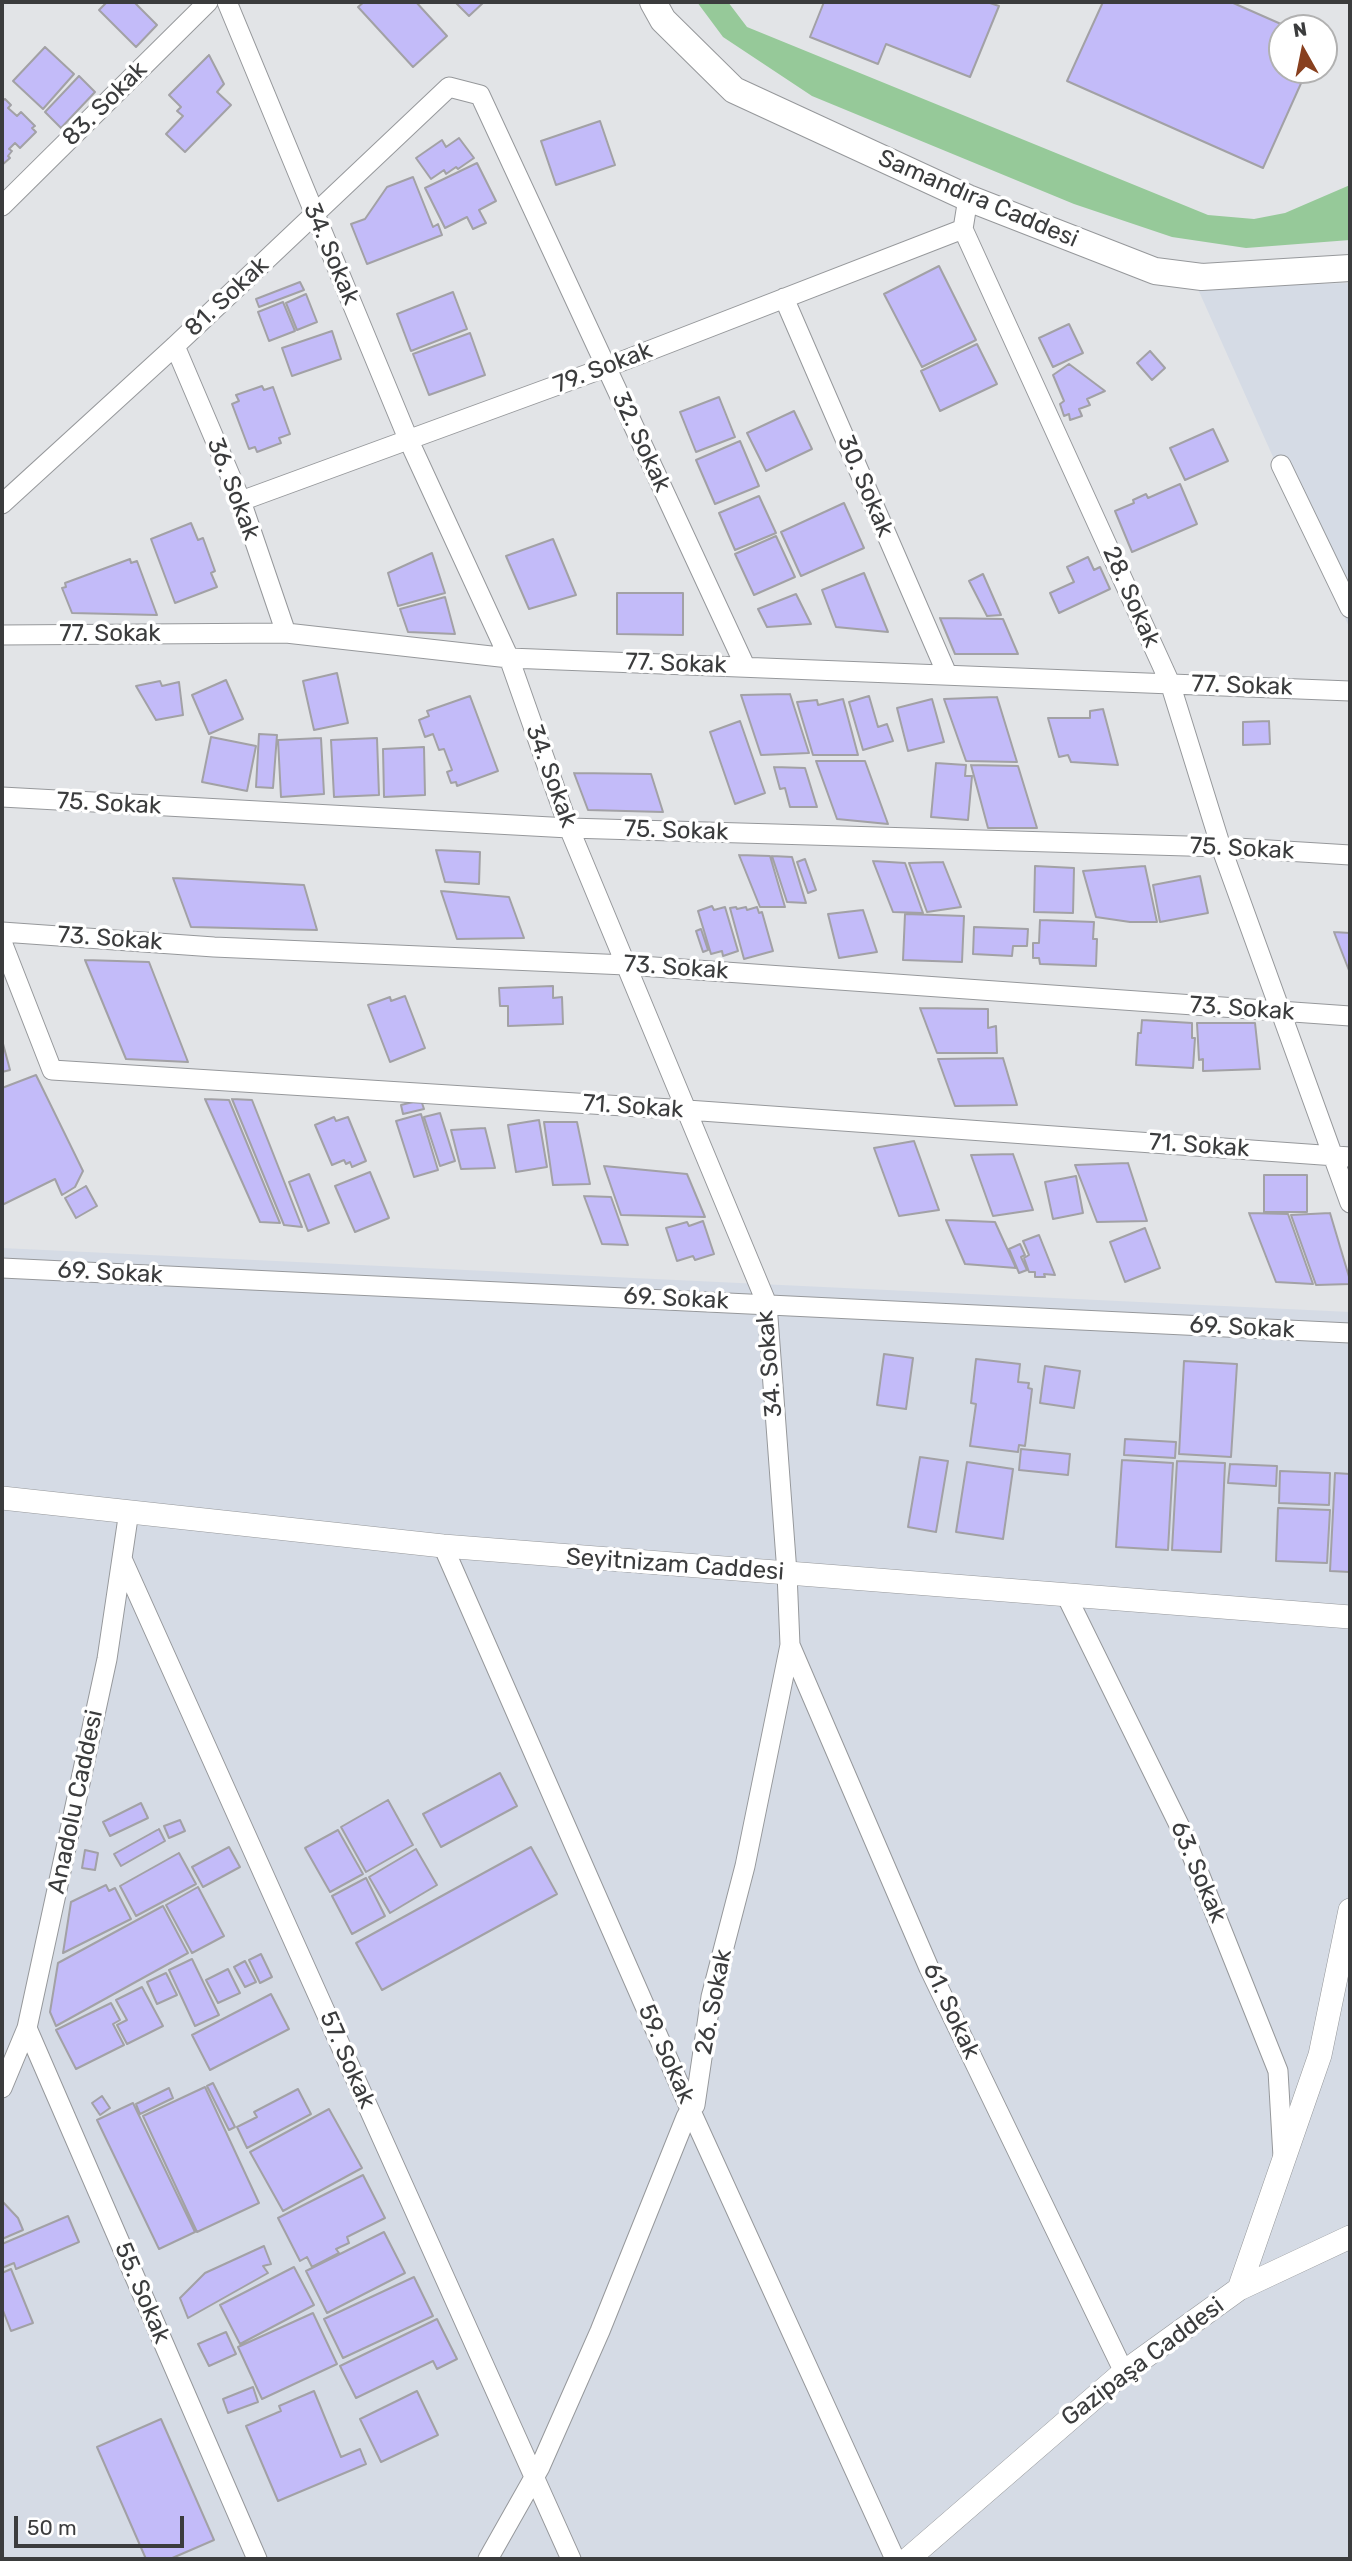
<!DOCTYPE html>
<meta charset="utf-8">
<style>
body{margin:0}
#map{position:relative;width:1352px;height:2561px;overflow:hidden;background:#e2e4e7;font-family:Rubik,sans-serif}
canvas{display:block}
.frame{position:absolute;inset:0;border:4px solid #3b3c3d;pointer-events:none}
.north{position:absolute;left:1268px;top:14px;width:70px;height:70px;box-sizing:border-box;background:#fff;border:2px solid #b1b1b1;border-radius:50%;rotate:351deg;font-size:19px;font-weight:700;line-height:28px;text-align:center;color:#3b3c3d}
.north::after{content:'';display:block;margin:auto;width:24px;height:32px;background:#88401f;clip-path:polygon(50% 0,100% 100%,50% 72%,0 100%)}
.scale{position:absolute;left:14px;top:2516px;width:170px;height:32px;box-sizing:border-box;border:4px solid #3b3c3d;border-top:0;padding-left:9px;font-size:21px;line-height:24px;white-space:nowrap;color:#3b3c3d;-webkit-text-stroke:5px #fff;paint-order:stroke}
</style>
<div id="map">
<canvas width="1352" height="2561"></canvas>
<div class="frame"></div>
<div class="north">N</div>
<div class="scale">50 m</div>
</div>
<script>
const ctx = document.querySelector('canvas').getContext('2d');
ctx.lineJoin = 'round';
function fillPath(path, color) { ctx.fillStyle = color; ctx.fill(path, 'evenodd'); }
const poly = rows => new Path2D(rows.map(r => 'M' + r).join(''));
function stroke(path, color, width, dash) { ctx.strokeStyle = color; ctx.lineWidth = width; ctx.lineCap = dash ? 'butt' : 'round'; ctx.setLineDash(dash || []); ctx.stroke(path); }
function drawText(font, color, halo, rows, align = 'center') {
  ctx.font = font + ' Rubik,sans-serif'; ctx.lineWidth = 7; ctx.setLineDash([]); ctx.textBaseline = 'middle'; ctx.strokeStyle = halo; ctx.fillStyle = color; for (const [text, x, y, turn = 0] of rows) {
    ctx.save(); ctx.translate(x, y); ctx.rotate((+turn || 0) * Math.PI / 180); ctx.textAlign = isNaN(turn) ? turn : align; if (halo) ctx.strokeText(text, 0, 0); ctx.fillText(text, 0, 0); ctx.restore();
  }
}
const built = poly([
 [1350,283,1350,629,1197,287],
 [2,1248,1350,1312,1350,2559,2,2559]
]);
const green = poly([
 [697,2,728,2,747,27,1208,215,1254,219,1285,213,1350,185,1350,240,1246,248,1172,237,1074,204,812,96,723,37]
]);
const building = poly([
 [107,2,134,2,157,25,136,47,99,10,107,2],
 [364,2,416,2,447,36,413,67,358,7,364,2],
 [455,2,484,2,469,16,455,2],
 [824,2,987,2,999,6,970,77,886,44,878,64,810,37,824,2],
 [1103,2,1231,2,1290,28,1282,28,1282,70,1307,70,1263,168,1067,81,1103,2],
 [45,47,74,74,43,109,13,81,45,47],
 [209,55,224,84,217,92,231,105,185,152,166,134,183,116,177,111,181,107,169,95,209,55],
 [79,76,95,92,61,128,45,112,79,76],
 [5,99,11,105,8,108,17,116,21,112,35,126,32,128,36,132,20,148,15,143,9,149,12,151,8,156,10,158,2,165,2,101,5,99],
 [600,121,615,165,556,185,541,141,600,121],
 [459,138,474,158,458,169,456,167,446,174,444,170,431,179,416,158,442,140,446,147,459,138],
 [477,163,496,201,479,210,486,223,473,229,467,217,445,228,425,188,477,163],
 [413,177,433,227,438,224,442,235,367,264,351,224,365,219,387,187,413,177],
 [939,266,976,340,922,367,884,294,939,266],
 [300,282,304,290,259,307,256,299,300,282],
 [453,292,467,329,411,351,397,314,453,292],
 [306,294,317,322,297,330,286,303,306,294],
 [283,302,295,331,269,341,258,312,283,302],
 [1069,324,1083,353,1053,367,1039,338,1069,324],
 [332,331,341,359,292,376,282,348,332,331],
 [470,333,485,375,429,395,413,354,470,333],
 [977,344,997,384,940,411,921,371,977,344],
 [1150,351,1165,368,1152,380,1137,363,1150,351],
 [1069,364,1105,391,1087,399,1090,405,1079,409,1082,416,1070,420,1069,414,1064,416,1060,404,1064,401,1053,375,1069,364],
 [262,386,264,390,273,387,290,434,279,438,281,443,257,452,255,447,249,449,232,404,239,401,236,395,262,386],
 [719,397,735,437,696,452,680,412,719,397],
 [794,411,812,449,766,471,747,433,794,411],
 [1213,429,1228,461,1185,480,1170,448,1213,429],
 [740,441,759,486,715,504,696,460,740,441],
 [1180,484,1197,524,1132,552,1115,511,1134,503,1133,500,1146,494,1148,498,1180,484],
 [759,496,776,533,735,550,719,513,759,496],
 [844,503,864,548,801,576,781,532,844,503],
 [191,523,198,540,203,538,215,571,211,573,217,587,175,603,151,539,191,523],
 [776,536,795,577,754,595,735,554,776,536],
 [553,539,576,595,529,609,506,556,553,539],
 [432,553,445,593,398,606,388,573,432,553],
 [1088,557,1094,570,1100,567,1110,589,1059,613,1050,593,1074,582,1067,567,1088,557],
 [130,559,131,563,137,561,157,615,72,613,62,588,66,587,65,583,130,559],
 [864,573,888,632,836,627,822,590,864,573],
 [983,574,1001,615,987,616,969,581,983,574],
 [617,593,683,593,683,635,617,634,617,593],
 [796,594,811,624,767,627,758,609,796,594],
 [445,597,455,634,408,632,400,609,445,597],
 [940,618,1003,619,1018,654,955,654,940,618],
 [337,673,348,723,314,730,303,681,337,673],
 [226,680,243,719,209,734,192,695,226,680],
 [160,681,162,686,179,682,183,715,156,720,136,686,160,681],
 [790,694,809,753,761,755,741,695,790,694],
 [470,696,498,771,457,786,456,782,451,783,447,772,452,770,444,749,439,750,433,734,425,737,419,720,429,716,427,711,470,696],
 [869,696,878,727,887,724,893,741,863,750,849,702,869,696],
 [997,697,1017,762,966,761,944,699,997,697],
 [843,699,858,755,813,755,797,702,817,700,818,705,843,699],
 [932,699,944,742,908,751,897,708,932,699],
 [1103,709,1118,765,1071,762,1068,755,1059,757,1048,718,1090,718,1090,711,1103,709],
 [740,721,765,793,735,804,710,732,740,721],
 [1269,721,1270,744,1243,745,1243,722,1269,721],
 [259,734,277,735,273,788,256,787,259,734],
 [211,737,256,746,247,791,202,782,211,737],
 [321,738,324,794,281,797,278,740,321,738],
 [377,738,379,795,334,797,331,740,377,738],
 [424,747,425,795,384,797,383,749,424,747],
 [816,761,865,761,888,824,837,819,816,761],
 [936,763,966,765,965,776,972,776,968,820,931,817,936,763],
 [971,765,1018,766,1037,828,988,828,971,765],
 [774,767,805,768,817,807,790,807,785,788,780,789,774,767],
 [574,773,651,774,663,812,588,810,574,773],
 [436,850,480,852,479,884,445,882,436,850],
 [739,855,770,856,785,907,760,907,739,855],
 [772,856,792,857,806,903,787,902,772,856],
 [805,859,816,890,808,893,797,862,805,859],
 [873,861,905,863,923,913,893,912,873,861],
 [943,862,961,907,927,912,909,863,943,862],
 [1035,866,1074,868,1073,913,1034,912,1035,866],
 [1145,866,1157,922,1130,922,1096,917,1083,871,1145,866],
 [1200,876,1208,913,1160,922,1153,885,1200,876],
 [173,878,304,885,317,930,191,927,173,878],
 [441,891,509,897,524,938,457,939,441,891],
 [712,906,714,910,725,907,738,951,723,956,722,951,711,954,698,911,712,906],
 [736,907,737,909,746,907,747,910,757,907,759,913,762,912,773,951,744,959,730,908,736,907],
 [863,910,877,952,839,958,828,914,863,910],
 [905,914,964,916,962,962,903,960,905,914],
 [1040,920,1094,922,1093,939,1097,939,1096,966,1040,964,1039,958,1033,958,1033,943,1039,943,1040,920],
 [974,927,1028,929,1027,946,1013,946,1012,956,973,954,974,927],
 [701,929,708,950,703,952,696,931,701,929],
 [1334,932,1350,933,1350,973,1334,932],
 [85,960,149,962,188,1062,126,1059,85,960],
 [553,986,553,998,562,997,563,1024,508,1026,508,1006,500,1006,499,988,553,986],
 [405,996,425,1048,390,1062,368,1005,390,997,391,1001,405,996],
 [920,1008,988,1009,988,1028,996,1026,997,1053,937,1053,920,1008],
 [1142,1020,1192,1023,1192,1038,1195,1038,1193,1068,1136,1065,1138,1033,1141,1033,1142,1020],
 [1197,1023,1255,1023,1260,1069,1203,1071,1203,1059,1199,1060,1197,1023],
 [2,1040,10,1070,2,1072,2,1040],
 [1003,1058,1017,1105,955,1106,938,1059,1003,1058],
 [36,1075,83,1171,75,1187,62,1195,55,1179,2,1205,2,1088,36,1075],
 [205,1099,229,1100,280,1223,260,1222,205,1099],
 [232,1099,252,1100,302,1227,284,1225,232,1099],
 [421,1100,424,1109,403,1114,401,1105,421,1100],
 [440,1113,455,1161,440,1166,424,1117,440,1113],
 [421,1114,438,1170,414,1177,396,1121,421,1114],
 [334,1117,336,1121,348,1117,366,1161,352,1167,350,1162,346,1164,344,1160,332,1165,315,1125,334,1117],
 [539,1120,547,1167,516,1172,508,1125,539,1120],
 [544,1122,577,1122,590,1184,553,1185,544,1122],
 [485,1128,495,1168,461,1169,451,1130,485,1128],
 [914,1141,939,1210,899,1216,874,1148,914,1141],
 [1013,1154,1033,1210,993,1216,971,1155,1013,1154],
 [1128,1163,1147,1221,1097,1222,1075,1165,1128,1163],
 [604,1166,687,1174,705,1217,621,1215,604,1166],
 [370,1172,389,1218,355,1232,335,1186,370,1172],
 [309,1174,329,1223,308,1231,289,1182,309,1174],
 [1264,1175,1307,1175,1307,1212,1264,1212,1264,1175],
 [1076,1176,1083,1213,1053,1219,1045,1182,1076,1176],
 [86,1186,97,1206,76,1218,65,1198,86,1186],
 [584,1196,611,1197,628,1245,602,1244,584,1196],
 [1249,1213,1288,1214,1313,1284,1276,1282,1249,1213],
 [1330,1213,1350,1280,1350,1284,1316,1285,1291,1215,1330,1213],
 [946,1220,995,1222,1016,1268,965,1264,946,1220],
 [703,1221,714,1254,695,1260,693,1256,677,1261,666,1228,687,1222,689,1226,703,1221],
 [1145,1228,1160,1268,1125,1282,1110,1242,1145,1228],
 [1039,1235,1055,1275,1044,1274,1045,1277,1035,1277,1035,1272,1029,1272,1024,1258,1029,1255,1023,1241,1039,1235],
 [1020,1244,1025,1255,1021,1257,1027,1270,1019,1273,1009,1249,1020,1244],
 [884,1354,913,1358,906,1409,877,1405,884,1354],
 [976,1359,1020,1364,1018,1382,1029,1383,1028,1388,1032,1389,1025,1446,1019,1445,1018,1452,970,1446,976,1404,971,1403,976,1359],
 [1184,1361,1237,1364,1231,1457,1179,1454,1184,1361],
 [1045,1366,1080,1371,1074,1408,1040,1403,1045,1366],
 [1125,1439,1176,1442,1175,1458,1124,1455,1125,1439],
 [1021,1449,1070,1454,1068,1475,1019,1470,1021,1449],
 [920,1457,948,1461,936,1532,908,1527,920,1457],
 [1122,1460,1173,1463,1168,1550,1116,1547,1122,1460],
 [1177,1461,1225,1463,1221,1552,1172,1550,1177,1461],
 [967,1462,1013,1469,1003,1539,956,1532,967,1462],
 [1230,1464,1277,1466,1276,1486,1228,1483,1230,1464],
 [1280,1471,1330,1473,1329,1505,1279,1503,1280,1471],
 [1335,1473,1350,1474,1350,1572,1330,1571,1335,1473],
 [1278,1508,1330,1510,1327,1563,1276,1561,1278,1508],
 [500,1773,517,1806,441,1847,423,1814,500,1773],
 [388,1800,413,1845,366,1872,341,1827,388,1800],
 [141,1803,148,1818,110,1836,103,1822,141,1803],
 [180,1820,185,1831,169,1838,164,1826,180,1820],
 [159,1829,165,1841,121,1866,114,1854,159,1829],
 [338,1830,363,1874,330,1892,305,1848,338,1830],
 [229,1847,240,1867,203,1887,192,1867,229,1847],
 [531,1847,557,1894,382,1990,356,1943,531,1847],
 [416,1849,437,1885,390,1913,369,1877,416,1849],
 [85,1850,98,1853,95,1870,82,1868,85,1850],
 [179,1853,196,1884,136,1916,120,1886,179,1853],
 [366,1878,385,1916,352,1934,332,1896,366,1878],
 [106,1885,109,1891,115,1888,131,1919,63,1953,71,1902,106,1885],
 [198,1887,224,1936,192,1953,166,1905,198,1887],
 [163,1906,188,1953,56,2026,50,2012,58,1963,163,1906],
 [261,1954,272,1977,260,1983,249,1960,261,1954],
 [192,1959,219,2015,195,2026,169,1970,192,1959],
 [245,1961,256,1982,245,1987,234,1967,245,1961],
 [228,1969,240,1993,218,2003,206,1980,228,1969],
 [166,1973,177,1995,157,2004,147,1982,166,1973],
 [142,1987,163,2026,127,2044,117,2025,127,2020,116,2000,142,1987],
 [271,1994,289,2029,210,2070,192,2035,271,1994],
 [111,2003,120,2020,113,2024,124,2045,76,2069,56,2030,111,2003],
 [213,2083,235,2127,229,2130,207,2086,213,2083],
 [205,2087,259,2203,197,2232,143,2116,205,2087],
 [169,2088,173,2098,140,2114,136,2104,169,2088],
 [298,2089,311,2114,247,2148,237,2127,257,2117,254,2112,298,2089],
 [102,2096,110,2108,100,2115,92,2103,102,2096],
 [133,2103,195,2232,159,2249,97,2120,133,2103],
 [329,2109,362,2168,283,2211,250,2152,329,2109],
 [363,2175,385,2218,347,2237,349,2243,336,2249,339,2253,312,2267,307,2257,300,2261,278,2218,363,2175],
 [2,2201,18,2218,23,2230,2,2239,2,2201],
 [68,2216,79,2242,16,2269,14,2263,2,2268,2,2244,68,2216],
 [384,2232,405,2273,327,2313,306,2271,384,2232],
 [264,2246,271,2264,263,2266,268,2273,188,2318,180,2298,205,2273,264,2246],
 [294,2267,314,2305,240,2344,220,2305,294,2267],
 [11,2269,33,2323,11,2331,2,2308,2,2273,11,2269],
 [414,2277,433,2316,343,2358,324,2319,414,2277],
 [313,2313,337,2364,262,2399,238,2347,313,2313],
 [437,2319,457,2359,437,2369,433,2361,356,2398,340,2366,437,2319],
 [226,2332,236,2354,209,2366,198,2344,226,2332],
 [253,2387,258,2402,228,2413,223,2399,253,2387],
 [314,2391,341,2457,360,2449,366,2464,278,2501,246,2426,281,2411,279,2406,314,2391],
 [417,2391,438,2435,381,2462,360,2419,417,2391],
 [161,2419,214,2540,170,2559,146,2559,97,2447,161,2419]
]);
const minor = poly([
 [227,2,409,441,509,658,569,828,767,1304,787,1573,790,1645,745,1866,711,1997,695,2105,692,2106,686,2117,600,2331,540,2467,488,2559],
 [968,198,963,229,1170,683,1221,847,1350,1203],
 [2,206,208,2],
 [784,298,947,674],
 [175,346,241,501,286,633],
 [1281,465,1350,608],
 [241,501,607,367,963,229],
 [2,504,175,346,449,87,480,95,745,666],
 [2,635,286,633,509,658,1350,691],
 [2,797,569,828,1221,847,1350,855],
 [2,932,214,947,626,965,1350,1016],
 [2,942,52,1070,687,1110,1350,1157],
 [2,1268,1350,1333],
 [443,1546,690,2109,895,2559],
 [123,1561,571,2559],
 [1066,1595,1183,1833,1278,2071,1283,2157],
 [790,1645,929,1968,1124,2372],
 [27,2028,257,2559],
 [2,2088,27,2028,107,1659,129,1511]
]);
const tertiary = poly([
 [2,1498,443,1546,1350,1617],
 [1239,2289,1320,2055,1350,1910],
 [908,2559,1124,2372,1239,2289,1350,2237]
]);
const secondary = poly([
 [653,2,663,20,734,90,968,198,1155,271,1202,277,1350,268]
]);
const streetNames = [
 ["83. Sokak",105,104,-45],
 ["Samandıra Caddesi",978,199,23],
 ["34. Sokak",331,254,67],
 ["81. Sokak",227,297,-43],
 ["79. Sokak",603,368,-21],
 ["32. Sokak",641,442,65],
 ["30. Sokak",865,486,67],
 ["36. Sokak",233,489,69],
 ["28. Sokak",1131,597,66],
 ["77. Sokak",110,634],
 ["77. Sokak",676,664,2],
 ["77. Sokak",1242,686,2],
 ["34. Sokak",551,776,70],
 ["75. Sokak",109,804,3],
 ["75. Sokak",676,831,2],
 ["75. Sokak",1242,849,3],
 ["73. Sokak",110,939,4],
 ["73. Sokak",676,968,4],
 ["73. Sokak",1242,1009,4],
 ["71. Sokak",633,1107,4],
 ["71. Sokak",1199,1146,4],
 ["69. Sokak",110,1273,3],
 ["69. Sokak",676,1299,3],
 ["69. Sokak",1242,1328,3],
 ["34. Sokak",770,1364,-95],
 ["Seyitnizam Caddesi",675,1565,4],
 ["Anadolu Caddesi",76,1802,-78],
 ["63. Sokak",1198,1872,67],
 ["26. Sokak",714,2002,-79],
 ["61. Sokak",951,2011,65],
 ["59. Sokak",666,2054,66],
 ["57. Sokak",347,2060,66],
 ["55. Sokak",142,2293,67],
 ["Gazipaşa Caddesi",1143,2362,-37]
];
fillPath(built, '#d5dbe5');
fillPath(green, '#96c999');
fillPath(building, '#c3bbf9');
stroke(building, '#a2a1a5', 2);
stroke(minor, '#96989b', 21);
stroke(tertiary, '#96989b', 24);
stroke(secondary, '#96989b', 28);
stroke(minor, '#fff', 19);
stroke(tertiary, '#fff', 23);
stroke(secondary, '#fff', 26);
drawText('24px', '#3b3c3d', '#fff', streetNames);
</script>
